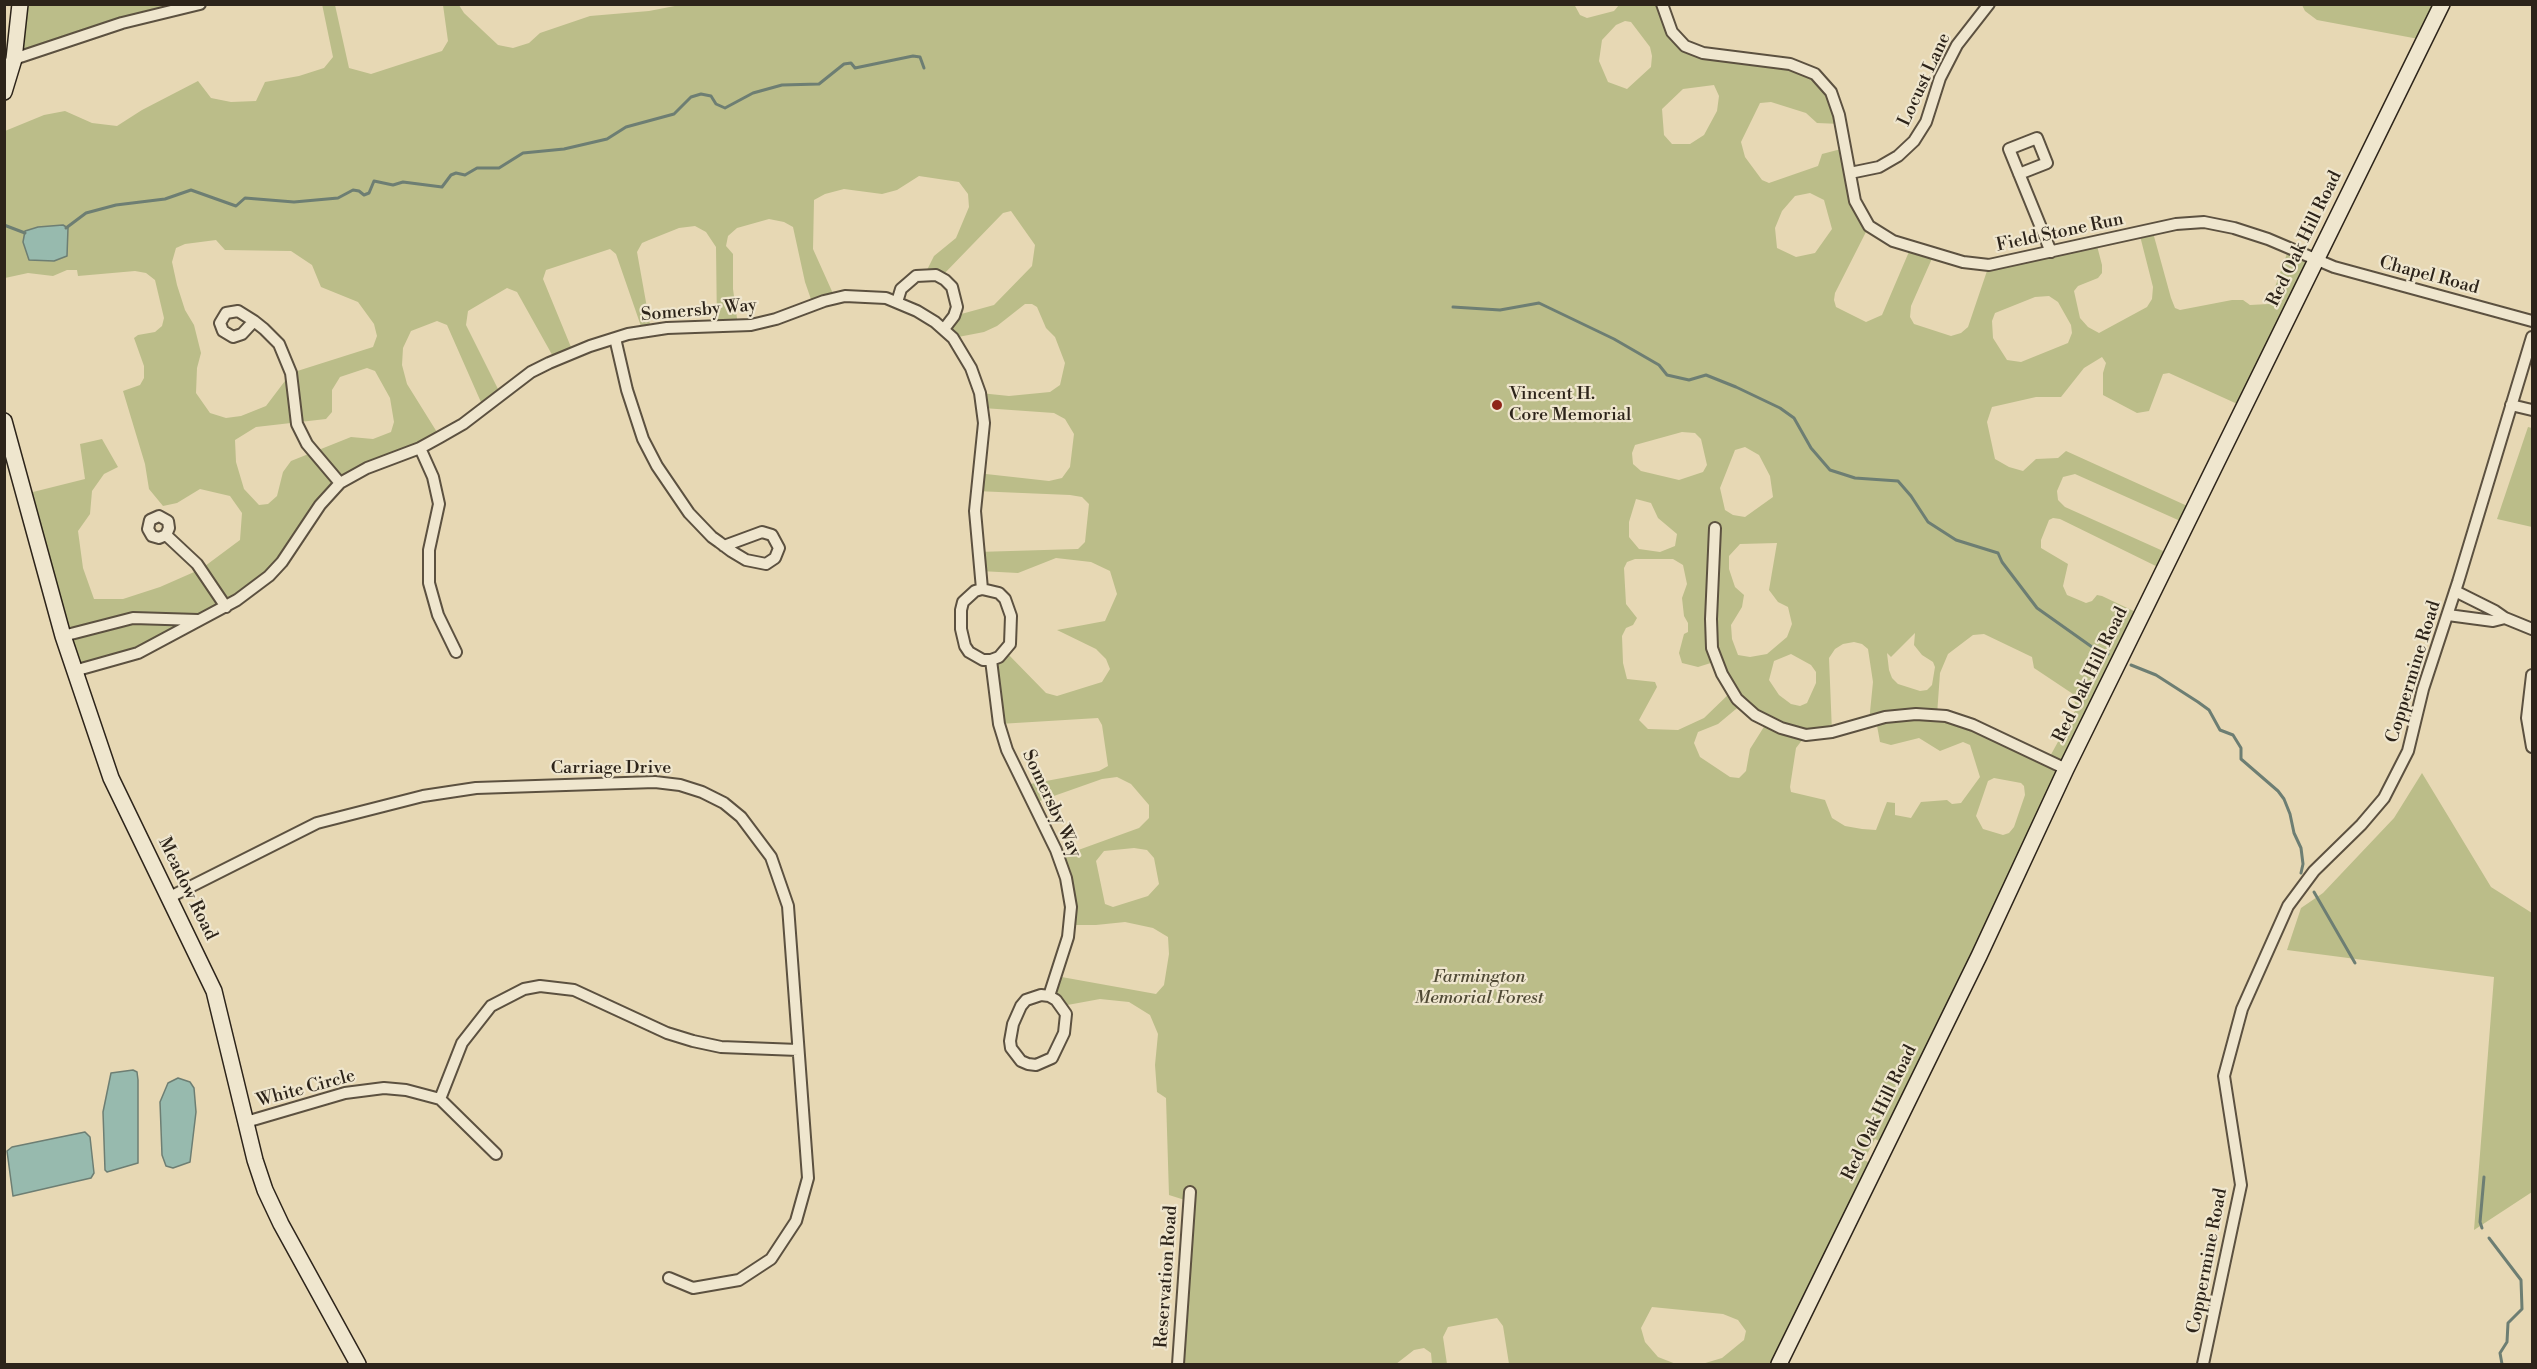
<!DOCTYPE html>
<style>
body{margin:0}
#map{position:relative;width:2537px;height:1369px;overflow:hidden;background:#e7d8b4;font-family:"Libre Bodoni",serif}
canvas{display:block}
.frame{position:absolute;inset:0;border:6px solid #2d241a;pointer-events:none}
</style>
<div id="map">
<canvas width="2537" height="1369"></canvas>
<div class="frame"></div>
</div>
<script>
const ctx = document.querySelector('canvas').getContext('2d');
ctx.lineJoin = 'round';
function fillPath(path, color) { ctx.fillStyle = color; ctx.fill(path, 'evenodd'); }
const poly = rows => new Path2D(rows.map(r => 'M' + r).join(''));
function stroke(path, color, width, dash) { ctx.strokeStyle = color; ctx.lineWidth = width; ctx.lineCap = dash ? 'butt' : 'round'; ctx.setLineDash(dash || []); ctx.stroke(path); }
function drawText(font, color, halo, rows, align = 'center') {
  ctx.font = font + ' "Libre Bodoni",serif'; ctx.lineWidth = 4.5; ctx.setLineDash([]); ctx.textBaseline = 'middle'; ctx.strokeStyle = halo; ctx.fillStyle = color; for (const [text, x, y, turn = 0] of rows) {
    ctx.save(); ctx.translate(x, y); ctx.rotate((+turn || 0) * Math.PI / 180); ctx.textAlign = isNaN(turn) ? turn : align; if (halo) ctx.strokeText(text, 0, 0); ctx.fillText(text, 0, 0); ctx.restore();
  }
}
const green = poly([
 [74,4,81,6,200,5,14,59,20,5],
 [322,4,335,5,349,68,371,74,442,51,448,41,443,5,459,5,464,13,498,45,513,48,529,43,540,33,590,16,649,11,685,4,1574,4,1580,15,1587,18,1614,11,1619,5,1662,5,1685,46,1815,74,1831,92,1841,124,1817,123,1806,113,1771,102,1760,103,1741,142,1745,157,1762,180,1769,183,1818,166,1822,154,1845,148,1850,173,1869,226,1835,293,1834,300,1836,307,1866,322,1882,315,1911,247,1934,254,1911,306,1910,317,1914,324,1951,336,1961,333,1968,327,1989,265,2096,242,2102,265,2102,273,2098,278,2078,286,2074,291,2080,318,2088,327,2099,333,2147,307,2152,299,2153,287,2139,232,2152,229,2171,298,2175,308,2180,310,2232,300,2243,300,2250,305,2269,304,2289,248,2316,261,2244,407,2169,373,2163,374,2149,411,2137,413,2103,395,2103,373,2106,363,2102,357,2084,368,2061,397,2036,397,1992,407,1987,422,1995,459,2009,467,2023,471,2036,459,2058,458,2066,451,2194,509,2187,524,2075,474,2063,477,2057,491,2058,500,2065,507,2172,555,2164,570,2060,519,2053,518,2049,520,2041,540,2041,548,2068,564,2063,586,2067,595,2086,603,2092,601,2097,595,2102,596,2142,615,1886,1144,1875,1139,1864,1160,1876,1166,1778,1364,1702,1364,1722,1358,1744,1340,1746,1331,1738,1320,1723,1314,1652,1307,1641,1328,1645,1342,1658,1357,1676,1364,1509,1364,1503,1326,1497,1318,1448,1327,1443,1337,1447,1364,1432,1364,1431,1353,1424,1348,1414,1350,1396,1364,1178,1364,1188,1201,1169,1195,1166,1098,1157,1092,1155,1065,1158,1034,1150,1015,1129,1002,1100,999,1062,1006,1049,996,1056,976,1156,994,1164,985,1169,954,1168,937,1153,928,1125,922,1096,925,1069,925,1059,857,1139,828,1149,818,1149,805,1131,784,1117,777,1102,779,1034,803,1025,785,1099,771,1108,766,1102,725,1098,718,999,724,991,660,1006,652,1046,693,1057,696,1102,682,1110,669,1106,659,1096,649,1057,630,1105,621,1117,594,1110,571,1091,562,1056,558,1018,573,980,571,977,552,1078,549,1085,542,1089,504,1082,497,1070,495,975,491,977,473,1049,481,1062,478,1070,467,1074,434,1065,419,1054,413,983,408,980,393,1009,396,1050,392,1060,385,1065,363,1055,337,1046,328,1037,307,1032,304,1025,304,997,326,984,332,953,338,944,329,954,316,994,305,1032,266,1035,245,1011,211,1003,213,940,278,925,274,934,256,956,238,969,207,968,194,959,182,919,176,897,190,882,194,844,189,825,194,814,200,813,249,835,298,813,305,805,282,793,227,784,222,769,219,737,228,728,236,726,246,733,254,733,289,738,326,717,327,716,247,706,232,695,226,679,228,649,240,642,243,637,252,651,330,643,332,616,254,610,249,546,270,543,279,573,352,555,360,517,292,507,288,468,311,466,325,501,395,484,409,447,325,437,321,411,331,403,348,402,365,407,384,440,437,340,483,269,576,160,642,74,671,25,494,85,479,80,444,102,439,118,467,104,474,92,491,90,514,78,531,83,568,94,599,123,599,160,587,201,569,240,540,242,513,230,496,200,489,177,503,163,506,149,489,145,464,123,391,140,385,144,378,144,366,134,338,138,335,155,332,162,326,164,318,155,280,146,273,135,271,78,276,77,270,67,270,53,276,28,273,5,278,5,131,44,115,65,111,92,123,117,126,142,110,198,81,211,98,231,102,256,101,265,82,299,76,324,68,333,57],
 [1625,21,1631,22,1650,47,1652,56,1651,67,1627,89,1608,82,1599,61,1602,40,1616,25],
 [1714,85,1719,96,1717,111,1704,135,1690,144,1672,144,1664,135,1662,109,1683,89],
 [1810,193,1824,200,1832,229,1815,253,1796,257,1777,248,1775,228,1782,211,1795,196],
 [216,240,225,250,291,251,312,265,321,287,358,302,374,324,377,336,373,347,291,373,266,406,241,416,226,418,210,413,196,393,197,368,201,353,194,325,185,310,177,285,172,262,176,248,185,244],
 [2049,296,2058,302,2071,325,2072,333,2068,343,2021,362,2007,360,1993,338,1992,321,1995,313,2035,297],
 [367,368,375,371,390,398,394,422,391,432,373,439,351,437,291,461,283,472,277,496,268,504,259,505,244,489,236,462,235,440,256,427,326,419,332,412,332,390,340,377],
 [1682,432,1695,433,1701,439,1707,465,1703,472,1679,480,1641,471,1633,464,1632,453,1635,445],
 [1745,447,1759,455,1770,476,1773,497,1745,517,1733,515,1725,510,1720,488,1735,450],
 [1636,499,1651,503,1658,518,1677,534,1675,546,1660,552,1639,549,1629,537,1629,522],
 [1777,543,1769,590,1778,602,1788,607,1792,624,1787,637,1767,654,1750,657,1738,655,1732,639,1731,625,1742,607,1744,595,1735,587,1729,569,1729,556,1740,544],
 [1635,559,1673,559,1683,565,1687,584,1682,598,1684,616,1688,623,1688,632,1684,634,1679,653,1682,663,1698,667,1717,661,1732,691,1704,718,1678,730,1648,729,1639,720,1657,687,1655,682,1627,679,1623,663,1622,636,1626,628,1633,625,1637,618,1626,604,1624,568,1627,562],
 [1915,633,1914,645,1922,655,1933,662,1935,667,1932,685,1927,690,1920,691,1898,684,1892,678,1889,670,1887,653,1891,657],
 [1984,634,2032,657,2034,668,2073,694,2076,709,2048,760,1937,715,1940,673,1948,654,1973,635],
 [1854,642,1862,644,1868,649,1873,682,1869,722,1876,720,1880,742,1891,745,1919,738,1940,751,1963,742,1970,745,1980,777,1961,803,1952,804,1947,800,1921,802,1911,818,1895,815,1895,803,1887,802,1876,830,1862,829,1845,826,1832,818,1825,800,1791,792,1790,787,1796,748,1806,735,1832,732,1829,658,1835,649,1843,644],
 [1791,654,1811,665,1816,672,1816,683,1807,703,1800,706,1791,704,1779,695,1769,680,1774,661],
 [1742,704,1767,722,1750,749,1746,771,1739,778,1730,777,1700,757,1694,743,1698,732,1718,724],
 [1994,778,2021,783,2024,786,2025,795,2014,827,2009,833,2003,835,1983,829,1976,816,1988,781],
 [1134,848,1147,850,1154,858,1159,884,1148,896,1113,907,1105,904,1096,861,1104,851],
 [2302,5,2442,5,2424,40,2317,20,2305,11],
 [2528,427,2532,428,2532,527,2497,519],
 [2422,773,2491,887,2532,913,2532,1192,2474,1230,2494,977,2287,950,2301,908,2323,893,2394,818]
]);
const water = poly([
 [63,225,68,228,67,256,54,261,29,260,23,242,25,231,38,227,63,225],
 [133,1070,137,1072,138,1080,138,1163,107,1172,105,1170,103,1112,111,1073,133,1070],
 [178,1078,190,1082,194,1088,196,1112,190,1162,173,1168,166,1166,162,1155,160,1102,168,1083,178,1078],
 [85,1132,90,1137,94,1173,91,1178,13,1196,7,1151,12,1147,85,1132]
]);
const stream = poly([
 [4,225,25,233],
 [66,228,86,213,116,205,165,199,191,190,236,206,245,198,294,202,338,198,353,190,359,191,364,195,369,193,374,181,393,185,403,182,442,187,451,175,456,173,465,175,477,168,499,168,523,153,564,149,607,139,626,127,674,114,691,97,701,94,711,96,716,104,725,108,753,93,782,85,819,84,844,64,851,63,855,68,913,56,920,57,924,68],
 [1453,307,1500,310,1539,303,1614,339,1659,365,1667,375,1689,380,1706,375,1736,387,1780,408,1794,418,1811,448,1830,470,1855,478,1898,481,1911,496,1928,522,1956,540,1998,553,2002,562,2037,608,2092,647,2108,654],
 [2131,665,2156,675,2198,702,2209,710,2220,730,2233,735,2241,748,2241,759,2278,791,2284,799,2290,814,2294,833,2301,848,2303,864,2301,873],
 [2314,892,2355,963],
 [2482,1228,2480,1222,2484,1177],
 [2489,1238,2521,1280,2522,1309,2508,1323,2507,1342,2500,1353,2502,1364]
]);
const street = poly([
 [1662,4,1672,32,1685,46,1703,53,1790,64,1815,74,1831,92,1839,115,1855,201,1869,226,1893,241,1963,262,1989,265,2176,224,2204,222,2234,228,2268,239,2334,267,2532,321],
 [14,59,122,23,200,4],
 [1850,173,1879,167,1898,156,1914,141,1926,122,1940,78,1957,45,1989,4],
 [2019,174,2047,163,2037,138,2009,149,2051,252],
 [897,302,901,289,916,276,936,275,945,280,952,287,957,307,954,316,944,329],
 [254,321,242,334,233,337,223,331,220,323,226,313,238,311,254,321,264,329,279,344,291,373,297,424,307,444,340,483],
 [615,338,627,390,643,439,657,466,689,513,712,537,719,542,731,551,746,560,766,564,775,558,779,548,772,535,762,532,724,546],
 [2511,405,2532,410],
 [420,448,433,477,439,504,429,550,429,583,438,615,456,652],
 [1715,528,1711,619,1712,648,1722,674,1737,699,1755,715,1781,728,1806,735,1832,732,1885,717,1916,714,1946,716,1973,725,2066,769],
 [166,535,159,538,152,536,148,529,150,520,159,516,168,521,169,528,166,535,197,564,226,607],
 [982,589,999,593,1005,599,1011,616,1010,644,999,657,991,660,983,660,969,652,965,646,961,629,961,610,963,602,975,591,982,589],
 [2455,591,2495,611,2505,618,2532,629],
 [2448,615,2493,621,2505,618],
 [63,636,133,618,198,620],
 [991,660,999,724,1007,750,1056,850,1066,878,1071,907,1068,937,1049,996,1041,995,1026,1000,1021,1006,1013,1024,1010,1041,1011,1048,1021,1061,1028,1064,1036,1065,1052,1058,1064,1033,1066,1014,1056,1000,1049,996],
 [74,671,138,653,237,600,269,576,282,562,320,505,340,483,367,468,420,448,440,437,463,424,531,372,549,363,590,346,628,334,667,328,751,325,776,319,824,301,845,296,886,298,917,311,935,322,953,338,971,368,980,393,984,423,975,511,982,589],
 [2532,675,2527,718,2532,747],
 [170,897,317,823,423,796,476,788,655,782,680,785,702,792,724,803,741,817,771,857,788,906,808,1178,796,1221,771,1259,739,1280,693,1288,669,1278],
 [440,1099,462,1043,491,1006,524,989,540,986,574,990,667,1033,693,1041,721,1047,798,1050],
 [246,1122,345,1093,384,1088,406,1090,440,1099,496,1154],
 [1178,1364,1190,1192],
 [2203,1364,2241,1185,2224,1076,2242,1009,2288,906,2314,871,2361,825,2384,798,2408,751,2423,689,2458,582,2532,337]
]);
const secondary = poly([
 [4,92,14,59,20,4],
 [4,421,63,636,111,778,214,991,255,1160,265,1190,281,1224,358,1364],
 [1779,1364,1979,956,2066,769,2442,4]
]);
const markers = [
 [1497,405,6,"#8f2418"]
];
const streetNames = [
 ["Locust Lane",1925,80,-65],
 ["Field Stone Run",2060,233,-12],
 ["Red Oak Hill Road",2305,239,-64],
 ["Chapel Road",2429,276,15],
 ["Somersby Way",699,311,-5],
 ["Coppermine Road",2414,672,-73],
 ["Red Oak Hill Road",2091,675,-64],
 ["Carriage Drive",611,769],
 ["Somersby Way",1051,804,65],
 ["Meadow Road",187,889,64],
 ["White Circle",306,1089,-15],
 ["Red Oak Hill Road",1880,1113,-64],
 ["Coppermine Road",2208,1261,-79],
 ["Reservation Road",1167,1277,-86]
];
const poiNames = [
 ["Vincent H.",1509,395],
 ["Core Memorial",1509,416]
];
const parkNames = [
 ["Farmington",1479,978],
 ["Memorial Forest",1479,999]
];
fillPath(green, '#bbbd89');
fillPath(water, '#97baae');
stroke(water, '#6d7e73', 1.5);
stroke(stream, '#6d7e73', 3);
stroke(street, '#5c5140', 14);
stroke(secondary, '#2d241a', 18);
stroke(street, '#efe6ce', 10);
stroke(secondary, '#efe6ce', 15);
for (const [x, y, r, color] of markers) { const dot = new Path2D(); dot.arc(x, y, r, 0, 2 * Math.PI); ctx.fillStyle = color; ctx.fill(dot); stroke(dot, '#efe6ce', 2); }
drawText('18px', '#2d241a', '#efe6ce', streetNames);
drawText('18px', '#2d241a', '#efe6ce', poiNames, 'left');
drawText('italic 18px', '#504a36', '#efe6ce', parkNames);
</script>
